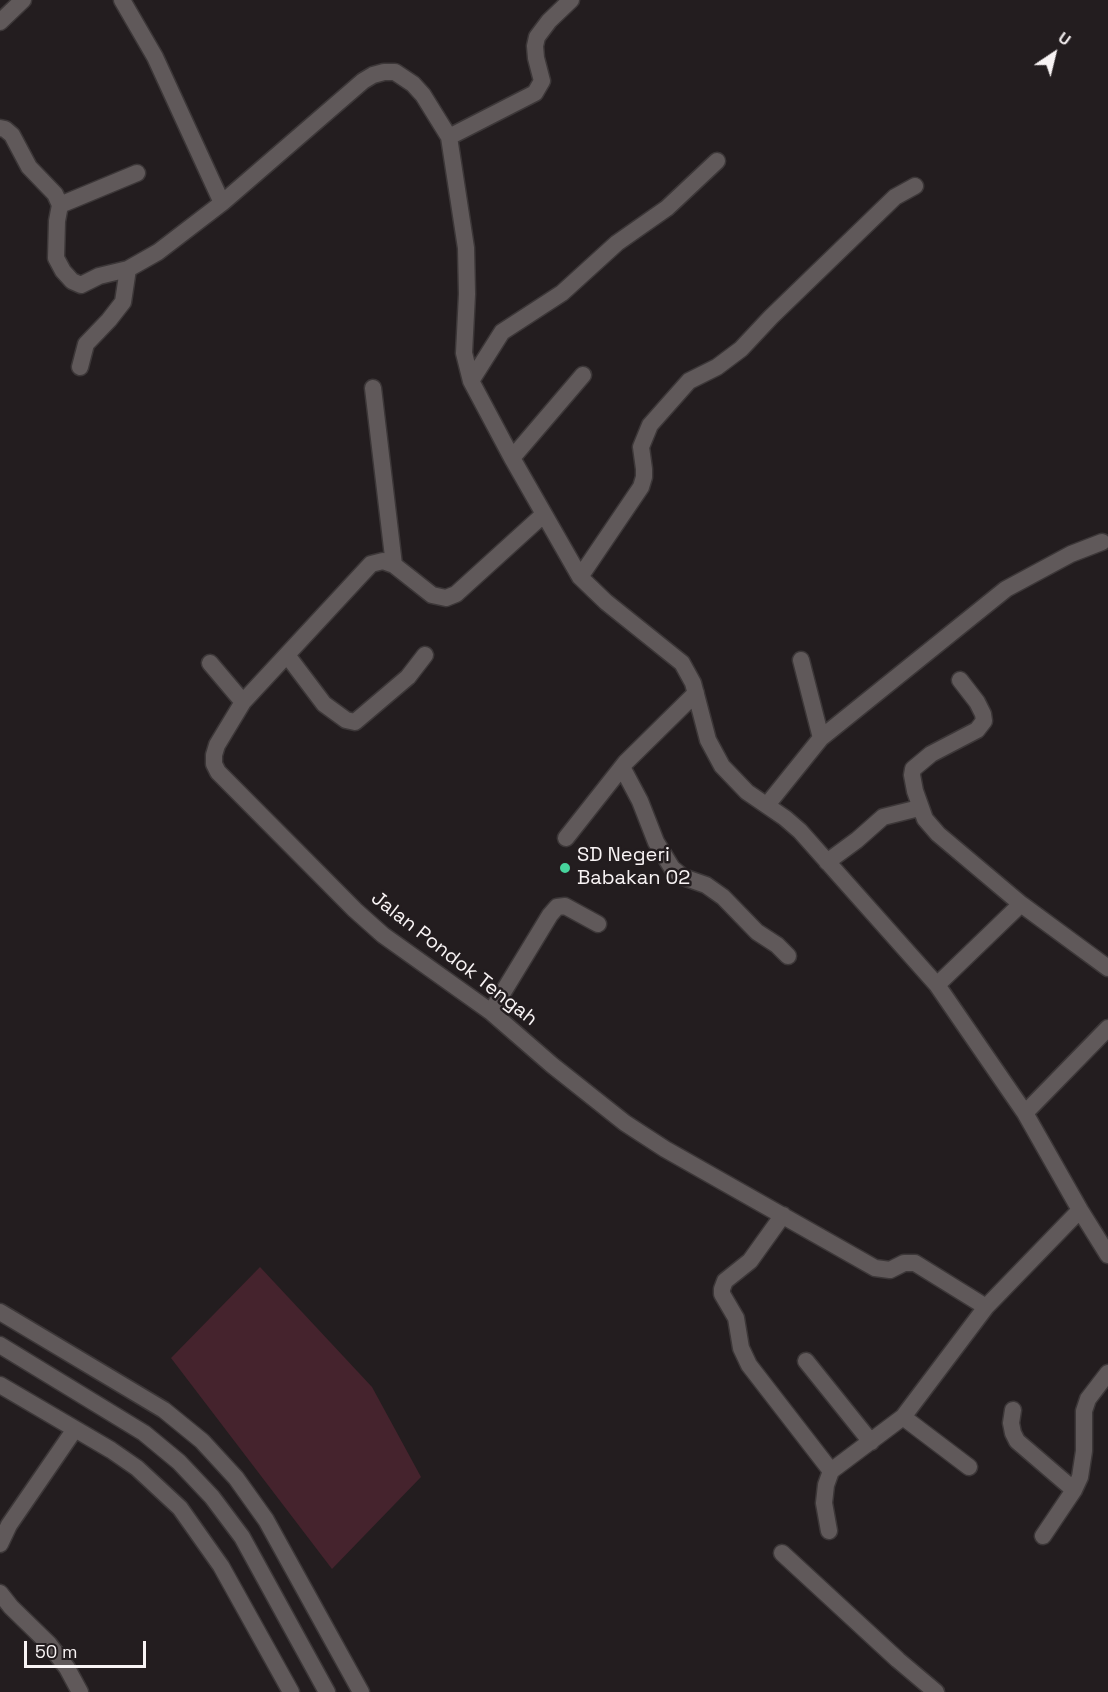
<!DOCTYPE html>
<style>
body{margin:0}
#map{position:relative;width:1108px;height:1692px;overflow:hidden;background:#231d1f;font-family:"Space Grotesk",sans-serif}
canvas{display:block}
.north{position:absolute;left:1024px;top:24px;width:60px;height:60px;-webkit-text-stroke:4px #231d1f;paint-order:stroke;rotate:35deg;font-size:16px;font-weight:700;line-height:24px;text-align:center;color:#f8f3f4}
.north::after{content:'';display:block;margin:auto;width:21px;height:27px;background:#f8f3f4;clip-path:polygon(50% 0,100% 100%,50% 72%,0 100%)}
.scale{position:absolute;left:24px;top:1641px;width:122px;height:27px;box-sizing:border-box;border:3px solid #f8f3f4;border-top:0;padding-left:8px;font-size:18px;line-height:21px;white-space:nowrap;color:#f8f3f4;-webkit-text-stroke:4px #231d1f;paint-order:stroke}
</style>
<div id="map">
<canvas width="1108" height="1692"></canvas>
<div class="north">U</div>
<div class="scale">50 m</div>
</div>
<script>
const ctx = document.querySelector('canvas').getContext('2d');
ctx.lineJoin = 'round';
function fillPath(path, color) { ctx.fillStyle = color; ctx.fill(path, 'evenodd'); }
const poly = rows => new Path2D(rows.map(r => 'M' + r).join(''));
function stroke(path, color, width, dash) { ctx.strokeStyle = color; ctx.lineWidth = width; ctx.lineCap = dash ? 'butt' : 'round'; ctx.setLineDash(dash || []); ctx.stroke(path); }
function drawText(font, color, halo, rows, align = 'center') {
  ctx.font = font + ' "Space Grotesk",sans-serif'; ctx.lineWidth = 5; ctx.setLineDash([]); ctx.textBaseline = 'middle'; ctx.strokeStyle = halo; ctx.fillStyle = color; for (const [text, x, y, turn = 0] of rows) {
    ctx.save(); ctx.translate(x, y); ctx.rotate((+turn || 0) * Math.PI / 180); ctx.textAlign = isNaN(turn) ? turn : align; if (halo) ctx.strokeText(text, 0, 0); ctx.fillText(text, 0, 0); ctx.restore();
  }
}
const green = poly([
 [260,1267,372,1387,421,1477,332,1569,171,1358]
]);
const minor = poly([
 [122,0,155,57,222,203],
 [571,0,549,21,537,37,535,46,536,58,542,81,535,93,449,137,466,248,467,294,464,353,471,381,512,458,580,577,606,602,682,663,693,683,708,740,722,766,747,792,785,818,800,831,937,985,1025,1113,1080,1210,1108,1255],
 [0,22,23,0],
 [0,128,5,129,12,135,29,167,55,194,60,205,57,221,56,258,63,271,72,281,81,285,99,276,128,269,158,252,222,203,363,81,373,75,384,72,395,72,413,84,423,95,449,137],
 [60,205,137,173],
 [80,367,86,344,109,320,123,302,128,269],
 [471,381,502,332,562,293,617,243,667,208,717,161],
 [373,388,394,565],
 [512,458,583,375],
 [543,515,456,594,446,598,432,595,394,565,383,561,371,564,243,702,217,745,214,755,214,764,218,772,355,910,383,935,491,1012,552,1065,625,1123,665,1149,875,1268,890,1270,904,1263,915,1263,986,1307,1080,1210],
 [580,577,641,487,644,477,644,469,641,447,650,425,689,381,717,367,741,349,771,317,895,197,915,186],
 [287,655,324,704,346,720,355,722,408,677,425,655],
 [801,660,821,738],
 [210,663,243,702],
 [622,767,640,801,656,842,672,868,683,877,706,885,723,897,757,932,777,945,788,956],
 [767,805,821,738,1006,589,1071,554,1102,542],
 [566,838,626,762,696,693],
 [827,862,857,840,883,817,919,808],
 [1021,904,1108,968],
 [937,985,1021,904,938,834,925,819,915,791,912,775,913,769,931,754,977,730,984,721,983,714,977,702,960,680],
 [491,1012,550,915,557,907,565,906,598,924],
 [1025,1113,1108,1028],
 [783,1215,750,1261,725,1281,722,1289,722,1294,736,1318,741,1348,749,1365,831,1471],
 [0,1312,164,1410,202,1441,236,1478,266,1520,361,1692],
 [0,1345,144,1433,179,1462,212,1497,242,1537,327,1692],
 [806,1361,871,1442],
 [0,1385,111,1450,137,1468,180,1508,221,1566,291,1692],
 [1013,1410,1011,1423,1013,1433,1017,1441,1074,1490],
 [903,1417,969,1467],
 [829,1531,824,1503,826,1485,831,1471,903,1417,986,1307],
 [1043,1536,1074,1490,1080,1477,1084,1451,1084,1411,1088,1399,1108,1373],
 [0,1544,9,1525,75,1429],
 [782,1553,898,1660,936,1692],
 [0,1593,11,1607,49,1644,67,1668,80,1692]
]);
const markers = [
 [565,868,6,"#47d49d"]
];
const poiNames = [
 ["SD Negeri",577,856],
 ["Babakan 02",577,879]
];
const streetNames = [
 ["Jalan Pondok Tengah",454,959,38]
];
fillPath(green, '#45232d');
stroke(minor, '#3c3738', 19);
stroke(minor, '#60595a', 16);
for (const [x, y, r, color] of markers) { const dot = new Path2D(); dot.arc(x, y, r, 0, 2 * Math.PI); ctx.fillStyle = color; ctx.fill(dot); stroke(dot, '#231d1f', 2); }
drawText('20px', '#f8f3f4', '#231d1f', poiNames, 'left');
drawText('20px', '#f8f3f4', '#231d1f', streetNames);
</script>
